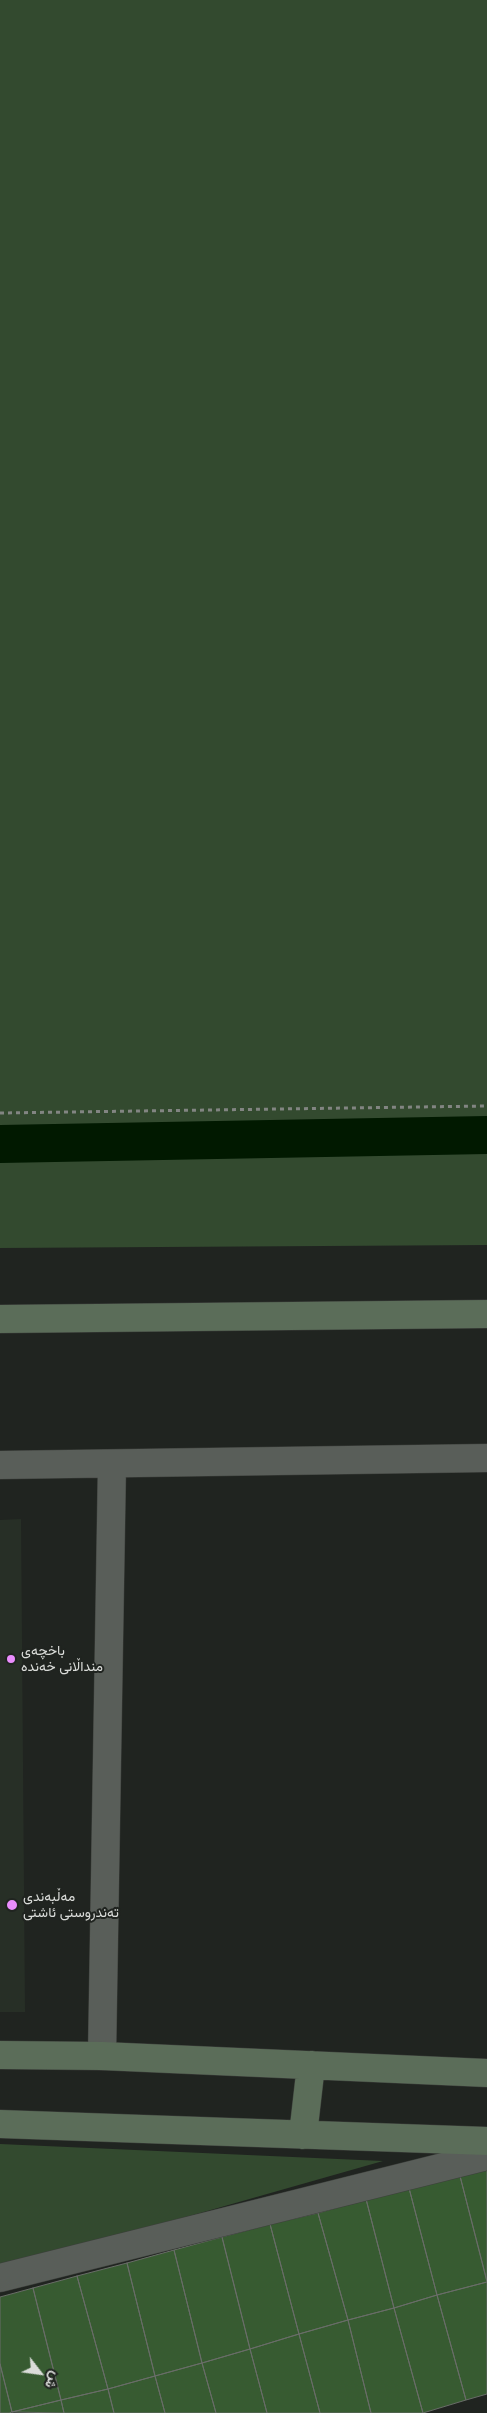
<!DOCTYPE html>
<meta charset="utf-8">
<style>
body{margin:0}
#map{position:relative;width:487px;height:2413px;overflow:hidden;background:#202420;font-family:Raleway,Vazirmatn,sans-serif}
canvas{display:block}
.north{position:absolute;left:15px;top:2348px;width:50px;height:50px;-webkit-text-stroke:4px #202420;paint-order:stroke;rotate:120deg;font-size:14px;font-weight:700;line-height:20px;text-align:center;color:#dadcd9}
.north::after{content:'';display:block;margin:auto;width:18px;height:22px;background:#dadcd9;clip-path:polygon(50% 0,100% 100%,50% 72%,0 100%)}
</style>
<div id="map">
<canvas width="487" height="2413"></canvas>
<div class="north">ش</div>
</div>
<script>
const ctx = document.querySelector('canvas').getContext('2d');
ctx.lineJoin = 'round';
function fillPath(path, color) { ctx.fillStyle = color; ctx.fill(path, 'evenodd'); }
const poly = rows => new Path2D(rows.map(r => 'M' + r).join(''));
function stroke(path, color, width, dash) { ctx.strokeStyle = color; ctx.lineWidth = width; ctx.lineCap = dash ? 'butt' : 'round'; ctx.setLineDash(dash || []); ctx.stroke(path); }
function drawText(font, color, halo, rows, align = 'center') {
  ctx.font = font + ' Raleway,Vazirmatn,sans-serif'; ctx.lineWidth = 4; ctx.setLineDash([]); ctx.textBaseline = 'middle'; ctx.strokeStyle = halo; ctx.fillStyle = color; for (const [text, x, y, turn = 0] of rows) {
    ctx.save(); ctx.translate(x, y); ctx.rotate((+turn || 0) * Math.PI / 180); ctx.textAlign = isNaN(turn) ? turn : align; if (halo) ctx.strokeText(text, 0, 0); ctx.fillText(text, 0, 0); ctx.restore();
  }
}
const built = poly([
 [21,1519,25,2012,0,2012,0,1520]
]);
const green = poly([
 [0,0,487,0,487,1245,0,1248],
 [0,2144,383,2161,0,2270]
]);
const canal = poly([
 [0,1144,487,1135]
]);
const building = poly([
 [487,2169,487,2281,460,2176,487,2169],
 [460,2176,487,2282,437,2295,409,2188,460,2176],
 [409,2188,437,2295,394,2308,366,2199,409,2188],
 [366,2199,394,2308,348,2320,318,2213,366,2199],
 [318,2213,348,2320,299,2334,270,2224,318,2213],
 [270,2224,299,2334,250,2349,222,2237,270,2224],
 [222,2237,250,2349,202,2363,174,2250,222,2237],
 [174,2250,202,2363,155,2376,127,2263,174,2250],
 [127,2263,155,2376,108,2389,77,2276,127,2263],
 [77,2276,108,2389,61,2400,33,2288,77,2276],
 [487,2282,487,2394,466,2400,437,2295,487,2282],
 [33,2288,61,2400,12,2412,0,2364,0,2297,33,2288],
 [437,2295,466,2400,423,2413,394,2308,437,2295],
 [394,2308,423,2413,371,2413,348,2320,394,2308],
 [348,2320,371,2413,320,2413,299,2334,348,2320],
 [299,2334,320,2413,267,2413,250,2349,299,2334],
 [250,2349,267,2413,216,2413,202,2363,250,2349],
 [202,2363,216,2413,165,2413,155,2376,202,2363],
 [0,2364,12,2412,9,2413,0,2413,0,2364],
 [155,2376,165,2413,114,2413,108,2389,155,2376],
 [108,2389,114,2413,64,2413,61,2400,108,2389],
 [61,2400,64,2413,12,2412,61,2400]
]);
const path = poly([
 [0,1113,487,1106]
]);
const street = poly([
 [0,1465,487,1458],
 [102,2056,112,1464],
 [0,2278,487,2156]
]);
const secondary = poly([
 [0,1319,487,1314],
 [0,2055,102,2056,487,2073],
 [0,2124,487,2141],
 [303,2135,311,2065]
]);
const markers = [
 [11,1659,5,"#ea8dfd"],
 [12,1905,6,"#ea8dfd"]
];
const poiNames = [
 ["باخچەی",21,1651],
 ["منداڵانی خەندە",21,1667],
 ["مەڵبەندی",23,1897],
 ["تەندروستی ئاشتی",23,1913]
];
fillPath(built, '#272f26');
fillPath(green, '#334a2f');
stroke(canal, '#011900', 38);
fillPath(building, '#375b31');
stroke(building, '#696d68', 1);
stroke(street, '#3c3f3b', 29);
stroke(secondary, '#3c3f3b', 29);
stroke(path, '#828582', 3, [4, 4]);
stroke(street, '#595e59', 28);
stroke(secondary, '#5b6d59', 28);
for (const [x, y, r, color] of markers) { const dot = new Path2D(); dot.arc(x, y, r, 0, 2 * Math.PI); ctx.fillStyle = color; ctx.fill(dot); stroke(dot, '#202420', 2); }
drawText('14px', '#dadcd9', '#202420', poiNames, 'left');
</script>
